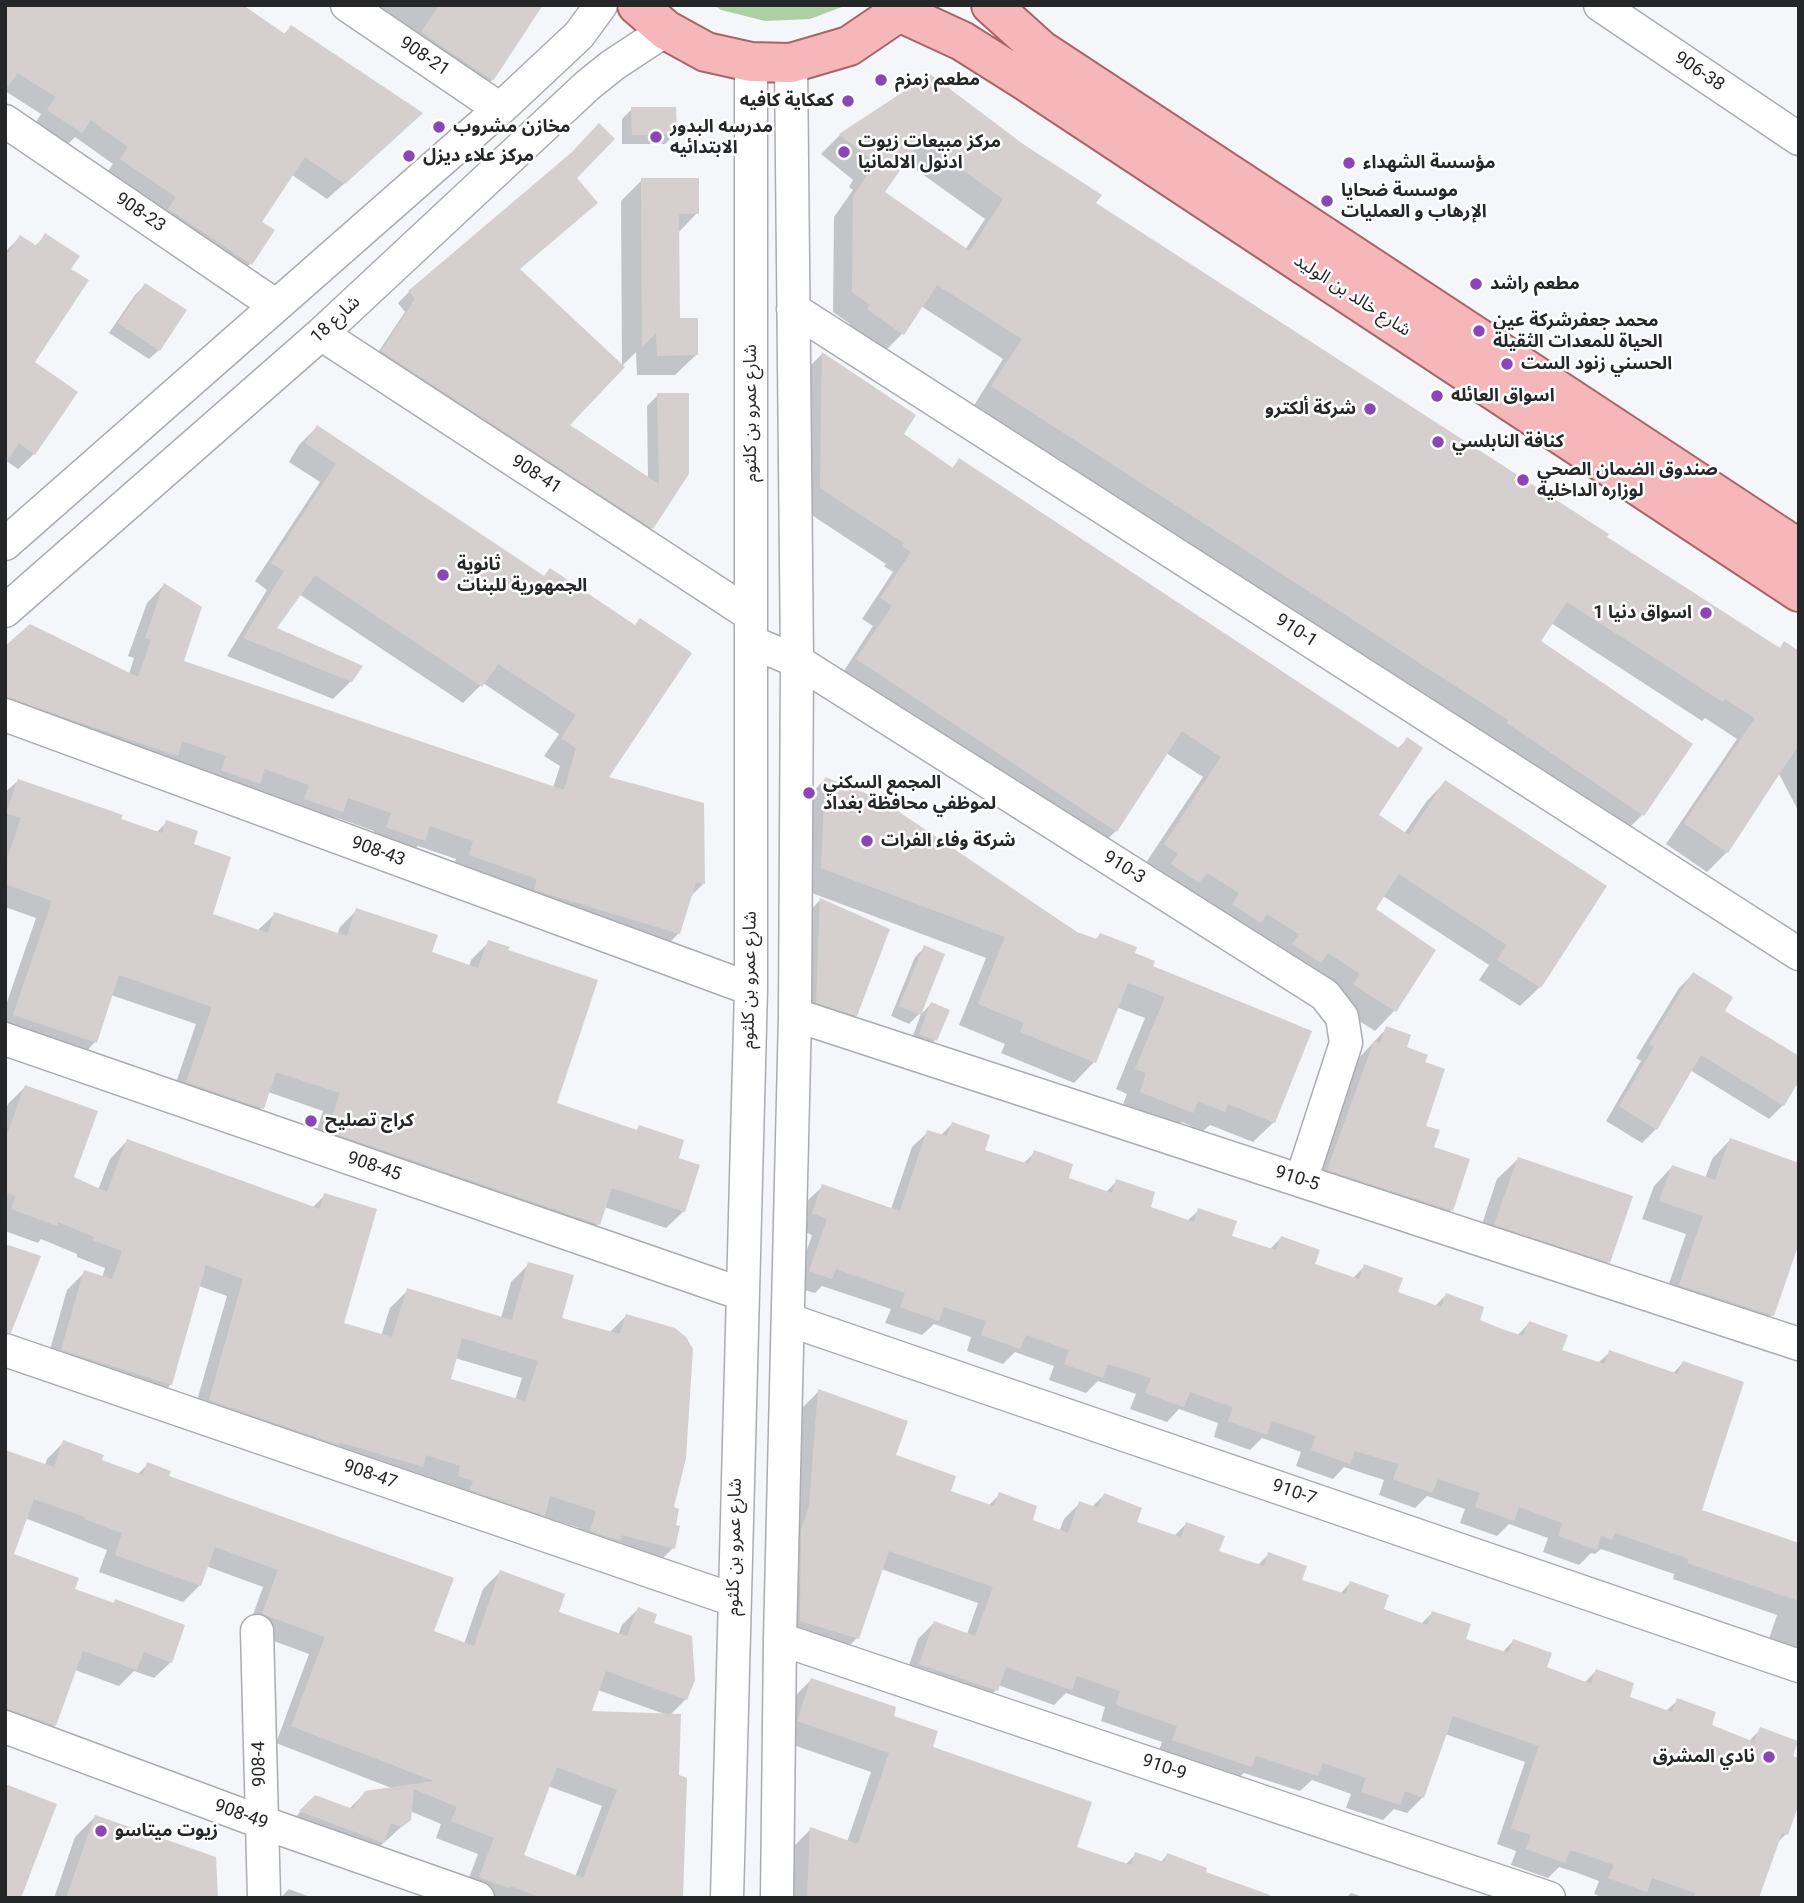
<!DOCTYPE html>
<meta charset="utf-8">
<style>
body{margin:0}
#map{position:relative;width:1804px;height:1903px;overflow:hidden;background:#f4f6fa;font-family:Roboto,sans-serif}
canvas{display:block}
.frame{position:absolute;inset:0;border:7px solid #252627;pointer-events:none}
</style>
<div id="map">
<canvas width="1804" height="1903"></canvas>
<div class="frame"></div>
</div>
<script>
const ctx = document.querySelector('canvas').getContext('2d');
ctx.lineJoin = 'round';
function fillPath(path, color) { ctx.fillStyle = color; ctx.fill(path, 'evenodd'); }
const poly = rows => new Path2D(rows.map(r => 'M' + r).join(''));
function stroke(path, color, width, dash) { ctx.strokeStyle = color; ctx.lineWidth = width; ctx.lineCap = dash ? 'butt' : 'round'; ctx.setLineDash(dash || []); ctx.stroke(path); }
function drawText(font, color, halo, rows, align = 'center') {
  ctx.font = font + ' Roboto,"Noto Sans Arabic",sans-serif'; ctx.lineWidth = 5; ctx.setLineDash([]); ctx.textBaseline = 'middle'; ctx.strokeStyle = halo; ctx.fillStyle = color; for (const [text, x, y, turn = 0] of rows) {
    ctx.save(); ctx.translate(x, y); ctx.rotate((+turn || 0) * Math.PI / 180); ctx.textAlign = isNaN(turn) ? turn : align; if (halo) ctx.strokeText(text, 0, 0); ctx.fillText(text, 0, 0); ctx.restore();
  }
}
const green = poly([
 [714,5,847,5,810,19,765,21,721,10]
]);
const shadow = poly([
 [5,5,283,35,291,27,405,129,327,199,292,175,260,222,273,231,250,264,234,280,105,175,113,164,75,137,64,148,33,127,41,114,5,91],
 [377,5,541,5,492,80,474,97,404,51,417,32],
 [930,76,1094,204,1779,649,1799,653,1799,812,1779,774,1727,852,1707,872,1666,844,1737,739,1705,718,1702,721,1551,623,1539,641,1642,815,1623,834,973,407,1003,359,921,306,902,334,883,353,850,330,850,324,833,312,834,217,853,190,849,187,853,180,821,154,840,135],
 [904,161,985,219,965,250,882,192],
 [632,109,675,134,665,144,622,144,622,119],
 [574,178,518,270,568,426,648,479,647,406,658,395,687,394,652,528,641,539,371,363,405,312,398,303,409,292],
 [642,180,697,213,678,233,678,320,696,355,675,375,637,375,636,352,622,366,621,201],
 [46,235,69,270,33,363,34,454,18,469,5,460,5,252,20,237,34,247],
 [145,285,159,350,149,359,109,333,135,295],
 [822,354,914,415,901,434,951,469,960,460,1397,749,1408,739,1377,815,1404,834,1426,802,1445,782,1540,987,1520,1006,1479,980,1489,965,1383,896,1374,910,1434,950,1394,1011,1375,1031,1334,1005,1145,864,1203,777,1166,753,1116,831,1096,850,838,680,873,626,862,619,893,572,884,566,886,564,801,508,803,373],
 [317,427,543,577,550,570,607,778,703,884,690,897,679,933,661,951,452,873,456,859,418,846,406,858,369,845,374,831,335,817,324,829,288,817,292,803,253,789,241,801,5,720,5,648,129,674,134,658,128,656,147,603,164,585,182,662,553,788,560,766,544,756,559,734,483,683,463,703,299,594,274,629,351,681,333,699,227,656,267,590,255,581,320,482,289,462,299,445],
 [825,779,1077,934,1095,940,1100,935,1133,954,1150,967,1274,1122,1253,1142,1210,1125,1203,1131,1182,1122,1171,1133,1120,1112,1127,1094,1116,1089,1145,1018,1116,1007,1094,1062,1074,1083,1001,1053,1005,1044,959,1025,986,958,801,889,805,800],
 [18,781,156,833,167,822,191,845,211,915,257,931,275,914,337,935,340,927,357,910,430,953,469,967,471,960,489,942,555,1104,635,1132,639,1127,676,1159,684,1211,666,1228,604,1207,598,1224,581,1242,311,1148,323,1111,268,1092,262,1108,245,1125,170,1100,196,1024,111,995,95,1042,78,1060,5,1035,5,1008,36,918,5,907,5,792],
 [820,900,856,1015,835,1036,796,1023,800,921],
 [925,947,919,1014,909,1024,891,1016,915,957],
 [1693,974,1722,1012,1783,1105,1769,1119,1690,1070,1656,1129,1642,1143,1606,1121,1641,1061,1636,1058,1679,988],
 [931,1004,935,1040,925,1050,910,1044,921,1014],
 [1387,1028,1404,1048,1424,1127,1451,1210,1432,1229,1309,1189,1356,1061],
 [25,1087,72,1178,98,1190,110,1159,127,1141,312,1208,325,1195,342,1325,381,1336,390,1308,408,1290,501,1318,511,1282,529,1264,560,1319,609,1333,626,1316,672,1508,673,1548,656,1565,574,1549,579,1528,541,1516,526,1532,441,1493,444,1483,192,1418,227,1296,199,1286,170,1385,153,1402,45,1367,67,1290,85,1272,102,1278,105,1268,77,1257,77,1254,41,1239,38,1243,5,1231,5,1112,8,1104],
 [455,1358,522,1378,515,1400,449,1381],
 [952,1124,983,1151,1023,1164,1035,1152,1066,1179,1105,1193,1117,1181,1149,1208,1186,1222,1199,1210,1230,1237,1269,1250,1281,1238,1313,1265,1352,1279,1364,1267,1396,1294,1434,1307,1446,1295,1478,1322,1517,1336,1529,1323,1559,1351,1598,1363,1610,1352,1672,1374,1683,1363,1699,1511,1799,1545,1799,1649,1769,1639,1777,1615,1673,1579,1674,1574,1601,1549,1595,1554,1591,1553,1579,1565,1543,1552,1548,1538,1509,1524,1497,1536,1460,1523,1465,1509,1427,1496,1415,1508,1379,1495,1384,1480,1344,1467,1333,1479,1296,1466,1301,1452,1262,1438,1250,1450,1214,1437,1218,1423,1179,1409,1167,1422,1130,1409,1136,1394,1098,1381,1086,1393,1049,1380,1054,1366,1015,1352,1003,1364,967,1351,971,1337,934,1324,922,1335,885,1323,891,1309,822,1286,815,1293,794,1287,812,1235,797,1229,807,1201,823,1186,891,1209,912,1147,928,1132,940,1136],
 [1730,1140,1799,1238,1772,1315,1754,1334,1662,1304,1686,1234,1642,1219,1654,1186,1672,1167,1705,1179,1712,1159],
 [1518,1159,1608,1262,1588,1282,1475,1245,1497,1179],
 [819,1391,894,1456,949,1492,988,1506,1000,1494,1031,1521,1059,1532,1064,1519,1080,1503,1092,1507,1104,1495,1135,1523,1174,1536,1186,1524,1217,1552,1257,1566,1269,1554,1300,1581,1340,1594,1350,1583,1382,1610,1421,1624,1432,1613,1464,1640,1502,1653,1513,1641,1545,1668,1584,1683,1596,1671,1628,1698,1666,1711,1678,1700,1710,1726,1748,1742,1761,1729,1791,1757,1786,1834,1775,1845,1757,1898,1648,1898,1641,1896,1639,1898,1604,1898,1594,1894,1599,1881,1575,1872,1559,1867,1548,1878,1511,1865,1516,1851,1497,1844,1525,1762,1445,1734,1423,1797,1407,1813,1394,1809,1383,1820,1346,1808,1351,1794,1312,1780,1300,1791,1244,1773,1234,1782,1157,1756,1162,1742,1101,1721,1105,1707,1066,1693,1054,1705,998,1685,996,1690,980,1706,904,1680,918,1639,934,1623,967,1634,978,1603,881,1569,857,1638,841,1654,785,1637,803,1407],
 [64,1442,100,1461,137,1475,148,1464,432,1632,464,1644,483,1589,500,1572,557,1613,618,1635,622,1625,638,1609,652,1624,686,1699,669,1716,677,1776,682,1898,474,1898,463,1894,478,1854,436,1838,441,1824,410,1811,410,1819,366,1859,285,1828,315,1797,349,1809,366,1792,394,1789,276,1743,309,1654,247,1631,263,1587,206,1566,200,1585,183,1602,99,1572,107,1550,25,1518,12,1555,72,1590,112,1604,116,1601,171,1662,154,1678,134,1671,119,1686,75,1670,55,1725,38,1742,5,1730,5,1451,45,1465,47,1459],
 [598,1690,667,1715,589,1712],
 [548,1786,602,1806,575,1877,522,1856],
 [811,1680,891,1717,931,1748,1075,1848,1125,1865,1136,1854,1160,1863,1167,1855,1204,1873,1266,1898,789,1898,792,1848,811,1829,847,1842,871,1772,779,1740,792,1699],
 [95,1817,217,1898,54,1898,75,1837],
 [289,1889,313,1898,280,1898],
 [1351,1893,1366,1898,1346,1898]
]);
const building = poly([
 [5,5,243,5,285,34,291,25,423,113,345,184,305,157,262,222,275,230,252,265,168,209,176,197,120,159,128,147,91,120,82,133,47,110,56,97,18,73,5,90],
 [439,5,543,5,493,81,421,32],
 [930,74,1023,144,1102,195,1096,203,1609,534,1607,537,1780,648,1784,641,1799,651,1799,744,1728,853,1684,823,1755,718,1725,699,1723,702,1567,602,1541,641,1693,744,1644,816,1507,723,1508,720,991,386,1022,339,937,285,904,335,868,310,869,304,852,292,853,196,871,169,867,167,871,160,839,134],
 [921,140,1003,199,970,251,885,192],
 [631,107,676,107,677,134,632,135],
 [599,123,615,139,577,178,598,203,520,269,625,367,570,425,659,484,657,393,689,393,689,474,653,529,381,351,415,299,408,291,572,152],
 [641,178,699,178,699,214,679,214,680,318,698,318,698,355,657,356,656,333,642,348],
 [45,233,80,256,71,269,89,280,35,362,78,392,35,455,19,443,5,464,5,257,20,235,37,246],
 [145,283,187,310,160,351,118,323],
 [822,352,916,415,904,434,953,468,959,458,1400,749,1407,737,1423,748,1379,815,1409,835,1445,780,1607,886,1541,988,1497,960,1507,945,1399,874,1376,909,1436,950,1396,1012,1353,984,1360,974,1328,953,1321,963,1292,944,1299,934,1267,914,1261,923,1232,904,1239,893,1207,873,1199,883,1171,864,1178,854,1164,844,1221,757,1182,731,1117,832,856,659,892,606,880,598,911,552,902,546,904,543,820,488],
 [317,425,544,576,550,568,635,625,640,618,692,653,609,777,704,803,705,884,696,882,680,934,534,890,537,879,469,855,473,841,430,826,425,841,386,827,391,813,348,798,343,812,304,799,309,785,265,769,260,784,221,770,226,756,182,741,178,756,5,697,5,646,30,624,138,677,151,640,145,638,164,583,202,607,184,661,564,790,576,748,561,738,576,715,498,664,482,687,315,575,277,628,363,666,352,682,243,638,284,571,271,563,336,464,305,443],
 [825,777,880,799,1077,932,1097,939,1100,933,1137,947,1135,953,1155,961,1153,966,1312,1031,1275,1123,1228,1104,1225,1112,1198,1101,1193,1113,1140,1092,1146,1073,1135,1069,1165,997,1128,983,1096,1063,1020,1032,1024,1023,978,1004,1005,937,821,868],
 [18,779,123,815,121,819,162,833,166,820,198,831,194,844,231,857,213,914,268,933,274,912,347,936,356,908,438,935,432,952,478,968,488,940,510,947,508,950,598,980,557,1103,637,1130,639,1125,684,1140,679,1158,700,1165,685,1212,612,1188,600,1225,327,1131,340,1093,276,1072,264,1109,186,1082,212,1007,119,975,97,1043,13,1015,52,901,5,884,5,864,21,818,6,813],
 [820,898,890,929,857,1016,816,1003],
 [924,945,945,954,921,1015,899,1006],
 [1693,972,1733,997,1725,1011,1799,1056,1799,1081,1784,1106,1701,1055,1657,1130,1619,1106,1654,1047,1649,1044],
 [931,1002,950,1010,937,1041,919,1034],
 [1386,1026,1411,1035,1407,1047,1428,1055,1425,1062,1445,1069,1426,1126,1440,1130,1434,1147,1470,1159,1453,1211,1327,1170,1374,1041,1380,1043],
 [25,1085,98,1111,74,1177,107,1192,127,1139,320,1209,324,1193,377,1209,344,1323,392,1337,407,1288,512,1320,528,1262,574,1275,562,1318,620,1334,626,1314,675,1328,686,1337,693,1349,686,1458,674,1507,679,1509,676,1525,680,1526,675,1549,622,1535,621,1541,590,1531,596,1511,550,1496,545,1516,470,1490,473,1481,458,1476,460,1466,426,1455,423,1467,339,1442,339,1445,209,1400,243,1279,206,1265,172,1385,61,1350,84,1270,112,1279,122,1251,93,1240,94,1237,58,1222,57,1226,11,1209,16,1196,5,1192,5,1140],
 [462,1338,538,1361,525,1401,451,1379],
 [952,1122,990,1135,985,1150,1029,1164,1034,1150,1073,1164,1069,1178,1112,1193,1116,1179,1155,1192,1151,1207,1194,1222,1198,1208,1237,1221,1232,1236,1276,1250,1281,1236,1320,1250,1315,1264,1338,1272,1359,1279,1364,1264,1403,1278,1398,1292,1441,1307,1446,1293,1484,1307,1480,1320,1502,1329,1523,1336,1529,1321,1568,1335,1562,1350,1605,1364,1609,1350,1678,1374,1683,1361,1744,1382,1702,1510,1799,1543,1799,1601,1687,1563,1689,1559,1615,1533,1612,1540,1601,1536,1597,1550,1558,1536,1562,1523,1519,1507,1514,1521,1475,1507,1480,1493,1438,1479,1432,1493,1393,1479,1399,1464,1355,1451,1350,1464,1311,1450,1316,1436,1272,1421,1267,1435,1228,1421,1233,1407,1190,1392,1184,1407,1145,1393,1151,1378,1108,1364,1103,1378,1064,1364,1069,1350,1049,1343,1026,1335,1020,1349,981,1335,986,1321,944,1307,939,1321,900,1307,905,1293,836,1269,832,1279,809,1271,827,1219,812,1213,822,1184,900,1211,927,1130,947,1136],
 [1730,1138,1799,1163,1799,1243,1774,1316,1679,1285,1703,1216,1659,1201,1672,1165,1715,1180],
 [1518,1157,1633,1196,1610,1263,1494,1225],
 [5,1244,41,1256,11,1333,5,1332],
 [818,1389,908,1421,896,1455,956,1476,951,1491,994,1506,999,1492,1037,1506,1033,1520,1068,1533,1079,1501,1098,1508,1104,1493,1142,1508,1137,1522,1181,1537,1186,1522,1225,1536,1219,1551,1264,1566,1268,1552,1307,1566,1302,1580,1346,1594,1350,1581,1389,1595,1384,1609,1427,1625,1432,1611,1471,1624,1466,1639,1509,1653,1513,1639,1552,1653,1547,1667,1591,1684,1596,1669,1634,1683,1630,1697,1672,1712,1677,1698,1716,1712,1712,1725,1754,1742,1760,1727,1798,1741,1793,1756,1799,1758,1799,1804,1788,1835,1782,1833,1759,1898,1694,1898,1695,1893,1652,1878,1647,1892,1608,1878,1614,1865,1592,1857,1570,1850,1565,1863,1526,1849,1531,1835,1511,1828,1539,1746,1453,1716,1424,1798,1405,1791,1400,1805,1361,1792,1366,1778,1323,1763,1318,1776,1256,1756,1252,1767,1172,1740,1177,1726,1116,1705,1120,1691,1077,1676,1072,1690,1006,1667,998,1691,919,1664,934,1621,975,1636,993,1587,889,1551,859,1639,800,1621,801,1530,809,1506],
 [63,1440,104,1455,102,1460,143,1475,147,1462,171,1471,169,1476,454,1578,434,1631,474,1646,500,1570,565,1594,559,1612,627,1636,638,1607,657,1614,654,1623,692,1636,695,1680,687,1700,606,1671,592,1711,681,1714,679,1775,687,1778,683,1898,542,1898,510,1886,509,1888,479,1877,494,1838,451,1821,457,1807,414,1789,411,1820,402,1827,391,1823,384,1843,299,1811,315,1795,353,1809,365,1791,434,1781,291,1726,325,1637,262,1614,278,1570,215,1547,201,1586,115,1555,122,1533,84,1519,85,1517,34,1499,14,1554,79,1578,75,1589,114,1603,115,1599,185,1625,172,1663,144,1652,137,1670,83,1651,56,1726,5,1708,5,1450,54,1467],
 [557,1767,617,1790,583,1878,524,1855],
 [811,1678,896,1707,894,1716,938,1731,933,1747,1092,1802,1077,1847,1131,1865,1135,1852,1164,1862,1167,1853,1207,1868,1206,1872,1270,1895,1269,1898,807,1898,810,1827,858,1844,889,1753,797,1721],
 [5,1784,57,1804,21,1898,5,1898],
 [95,1815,216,1857,218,1898,66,1898]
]);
const minor = poly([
 [347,5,500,109],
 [1600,5,1799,139],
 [5,121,275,305],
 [793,309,1799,954],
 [321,334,751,615],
 [5,544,500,109,579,35,601,5],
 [5,611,321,334,588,85,613,65,666,30],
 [751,642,797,661,1325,995,1342,1017,1346,1043,1301,1181],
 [5,715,751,989],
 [795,1015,1799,1344],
 [5,1039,742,1294],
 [789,1320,1799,1666],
 [5,1350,734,1600],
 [257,1631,264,1898],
 [780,1639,1549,1898],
 [5,1727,261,1822,478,1898],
 [727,1898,751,989,751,62],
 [777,1898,780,1639,795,1015,797,661,791,63]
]);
const major = poly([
 [637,5,666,30,706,52,751,62,791,63,849,46,899,12,905,5],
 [991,5,1041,50,1799,549],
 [899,12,962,41,1024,80,1799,592]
]);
const markers = [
 [881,80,7,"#8c45b7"],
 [848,101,7,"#8c45b7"],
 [439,127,7,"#8c45b7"],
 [656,137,7,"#8c45b7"],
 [844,152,7,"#8c45b7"],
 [409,156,7,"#8c45b7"],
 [1349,163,7,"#8c45b7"],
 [1327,201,7,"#8c45b7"],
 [1476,284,7,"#8c45b7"],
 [1479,331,7,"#8c45b7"],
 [1507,364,7,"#8c45b7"],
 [1437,396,7,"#8c45b7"],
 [1370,409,7,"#8c45b7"],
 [1438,442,7,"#8c45b7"],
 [1523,480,7,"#8c45b7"],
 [443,575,7,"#8c45b7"],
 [1706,613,7,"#8c45b7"],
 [809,793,7,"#8c45b7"],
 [867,841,7,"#8c45b7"],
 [311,1121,7,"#8c45b7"],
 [1769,1757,7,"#8c45b7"],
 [101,1831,7,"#8c45b7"]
];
const streetNames = [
 ["908-21",424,57,34],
 ["906-38",1699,72,34],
 ["908-23",140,213,34],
 ["شارع خالد بن الوليد",1352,296,33],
 ["شارع 18",336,320,-43],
 ["شارع عمرو بن كلثوم",751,413,-90],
 ["908-41",536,475,33],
 ["910-1",1296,631,33],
 ["908-43",378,852,20],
 ["910-3",1124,868,32],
 ["شارع عمرو بن كلثوم",750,980,-89],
 ["908-45",374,1167,19],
 ["910-5",1297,1179,18],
 ["908-47",370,1475,19],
 ["910-7",1294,1493,19],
 ["شارع عمرو بن كلثوم",735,1547,-89],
 ["908-4",260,1764,-91],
 ["910-9",1164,1768,19],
 ["908-49",241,1815,20]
];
const poiNames = [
 ["مطعم زمزم",895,80],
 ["كعكاية كافيه",834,101,"right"],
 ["مخازن مشروب",453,127],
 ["مدرسه البدور",670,127],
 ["الابتدائيه",670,148],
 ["مركز مبيعات زيوت",858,142],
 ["ادنول الالمانيا",858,163],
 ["مركز علاء ديزل",423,156],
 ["مؤسسة الشهداء",1363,163],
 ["موسسة ضحايا",1341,191],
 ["الإرهاب و العمليات",1341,212],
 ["مطعم راشد",1490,284],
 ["محمد جعفرشركة عين",1493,321],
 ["الحياة للمعدات الثقيلة",1493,342],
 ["الحسني زنود الست",1521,364],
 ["اسواق العائله",1451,396],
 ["شركة ألكترو",1356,409,"right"],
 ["كنافة النابلسي",1452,442],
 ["صندوق الضمان الصحي",1537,470],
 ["لوزاره الداخليه",1537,491],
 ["ثانوية",457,565],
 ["الجمهورية للبنات",457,586],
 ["اسواق دنيا 1",1692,613,"right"],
 ["المجمع السكني",823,783],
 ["لموظفي محافظة بغداد",823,804],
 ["شركة وفاء الفرات",881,841],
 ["كراج تصليح",325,1121],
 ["نادي المشرق",1755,1757,"right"],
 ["زيوت ميتاسو",115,1831]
];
fillPath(green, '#add0a3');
fillPath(shadow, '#0003');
fillPath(building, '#d5d0cf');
stroke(minor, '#aaacb0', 35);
stroke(major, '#a86567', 42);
stroke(minor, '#fff', 32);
stroke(major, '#f5b7b9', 38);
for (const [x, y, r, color] of markers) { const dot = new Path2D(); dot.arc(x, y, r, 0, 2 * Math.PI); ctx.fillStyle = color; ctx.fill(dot); stroke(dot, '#fff', 2.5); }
drawText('18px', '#252627', '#fff', streetNames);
drawText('bold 18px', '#252627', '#fff', poiNames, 'left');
</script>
